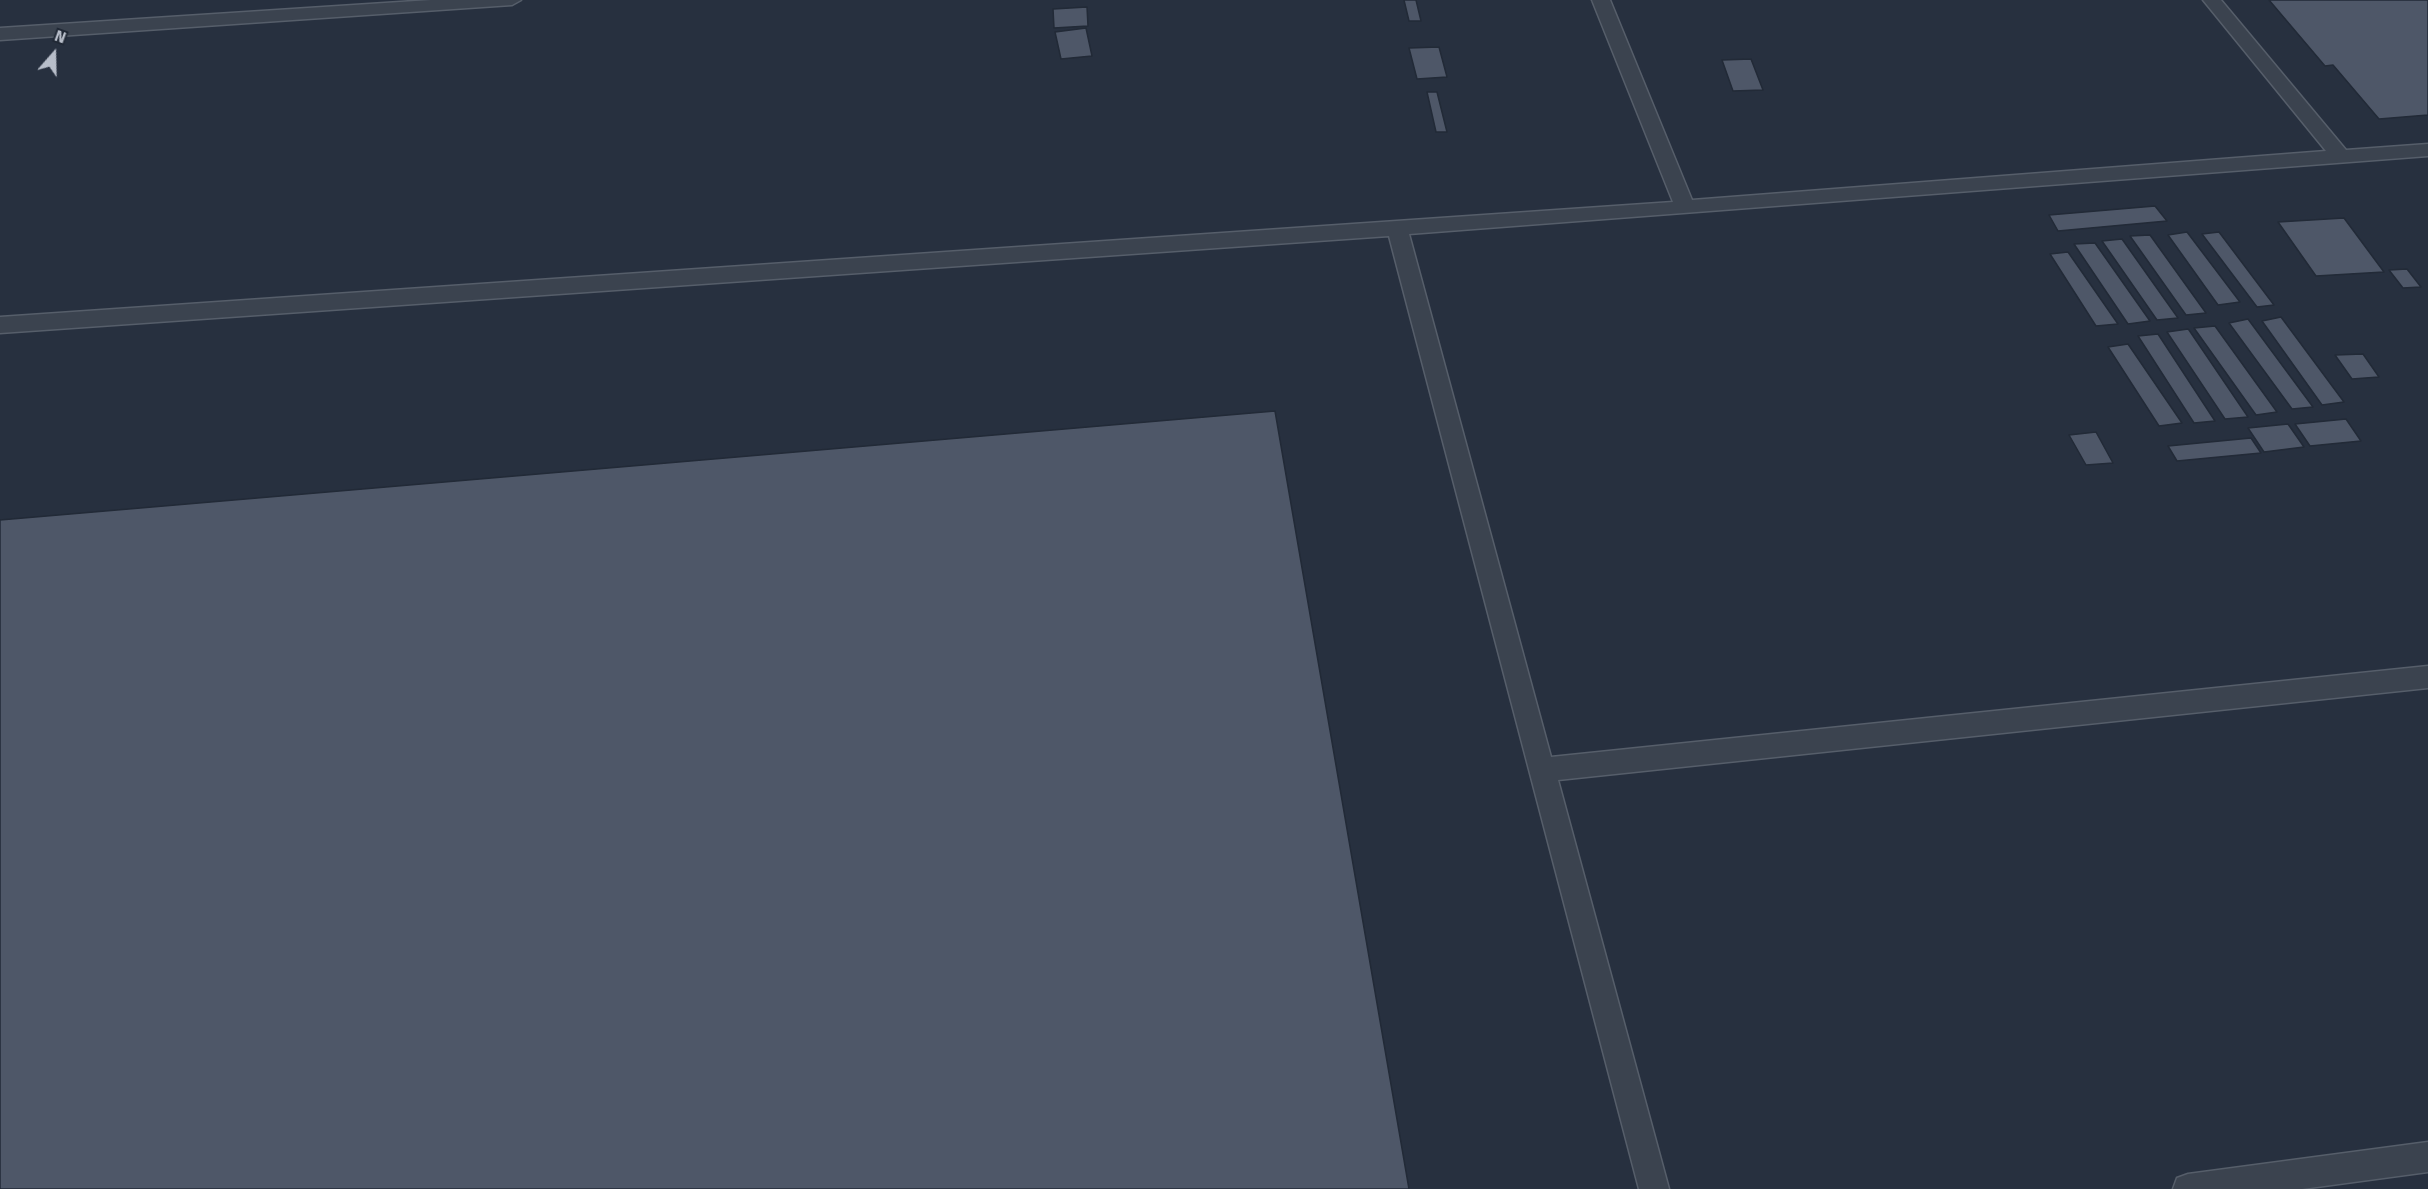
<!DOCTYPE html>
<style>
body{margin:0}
#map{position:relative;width:2428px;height:1189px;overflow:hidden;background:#27303f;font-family:"Fira Sans",sans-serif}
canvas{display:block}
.north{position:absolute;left:24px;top:24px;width:60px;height:60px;-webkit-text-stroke:4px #202835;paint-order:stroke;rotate:20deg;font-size:16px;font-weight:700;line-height:24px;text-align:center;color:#b8beca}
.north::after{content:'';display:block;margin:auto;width:21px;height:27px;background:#b8beca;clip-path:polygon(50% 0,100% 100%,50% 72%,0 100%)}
</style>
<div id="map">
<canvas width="2428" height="1189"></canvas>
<div class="north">N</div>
</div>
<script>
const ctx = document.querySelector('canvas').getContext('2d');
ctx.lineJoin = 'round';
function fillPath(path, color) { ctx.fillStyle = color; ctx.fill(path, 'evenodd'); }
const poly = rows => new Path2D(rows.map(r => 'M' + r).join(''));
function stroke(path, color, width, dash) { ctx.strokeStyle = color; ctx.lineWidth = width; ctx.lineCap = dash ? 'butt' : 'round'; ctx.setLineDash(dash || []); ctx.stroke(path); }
const building = poly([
 [1404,0,1416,0,1421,21,1409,21,1404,0],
 [2269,0,2428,0,2428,115,2379,119,2333,65,2325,66,2269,0],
 [1087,7,1088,26,1054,28,1053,9,1087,7],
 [1086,28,1092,56,1061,59,1055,32,1086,28],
 [1439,47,1447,77,1417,79,1409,48,1439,47],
 [1751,59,1763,90,1733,91,1722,60,1751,59],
 [1427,92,1437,92,1447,132,1436,132,1427,92],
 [2155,206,2167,221,2058,231,2049,215,2155,206],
 [2344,218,2384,272,2316,276,2278,222,2344,218],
 [2187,232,2240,302,2218,305,2168,235,2187,232],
 [2219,232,2274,305,2257,307,2202,234,2219,232],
 [2150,235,2206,313,2186,315,2130,236,2150,235],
 [2122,239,2178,318,2157,320,2102,241,2122,239],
 [2095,243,2150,321,2128,324,2074,244,2095,243],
 [2068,252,2118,324,2096,326,2050,254,2068,252],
 [2407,269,2421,287,2403,288,2389,270,2407,269],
 [2281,317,2344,402,2322,405,2262,321,2281,317],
 [2248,319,2313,407,2292,409,2229,323,2248,319],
 [2215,326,2277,412,2256,415,2194,328,2215,326],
 [2188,329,2189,330,2248,417,2225,419,2167,332,2188,329],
 [2158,334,2215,421,2194,423,2138,336,2158,334],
 [2128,344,2182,423,2159,426,2108,347,2128,344],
 [2363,354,2379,377,2352,379,2335,355,2363,354],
 [1275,411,1409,1189,0,1189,0,520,1275,411],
 [2346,419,2361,441,2310,446,2295,424,2346,419],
 [2288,424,2304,447,2264,452,2248,428,2288,424],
 [2096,432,2113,463,2086,465,2069,435,2096,432],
 [2251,438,2261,453,2177,461,2168,446,2251,438]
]);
const lane = poly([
 [431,0,521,0,512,5,0,40,0,28,431,0],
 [1592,0,1610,0,1692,200,2326,151,2203,0,2221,0,2346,150,2428,144,2428,156,1409,234,1551,757,2428,666,2428,688,1558,780,1669,1189,1639,1189,1389,236,0,333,0,317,1673,202,1592,0],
 [2428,1142,2428,1172,2302,1189,2173,1189,2177,1178,2188,1174,2428,1142]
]);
fillPath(building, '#4e5768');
stroke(building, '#222a37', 1.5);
stroke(lane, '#565e6a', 3);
fillPath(lane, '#3b434f');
</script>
